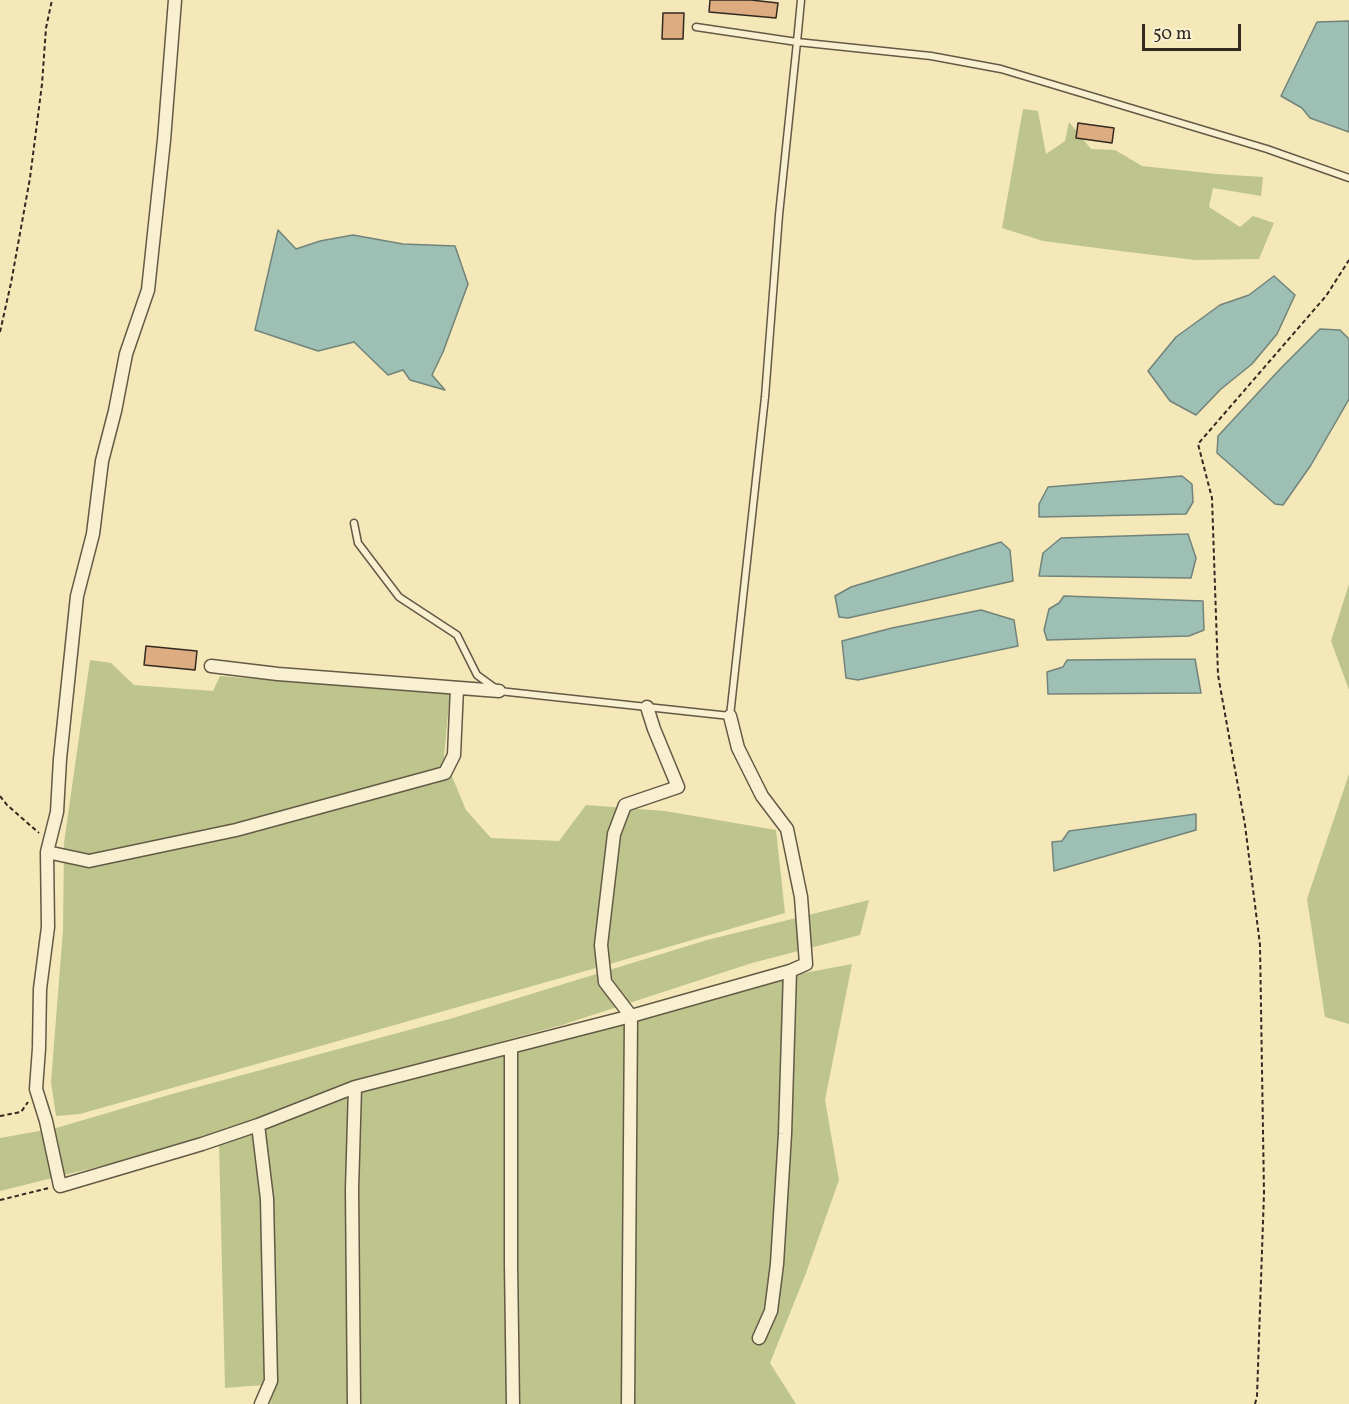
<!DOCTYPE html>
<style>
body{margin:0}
#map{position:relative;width:1349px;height:1404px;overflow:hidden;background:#f5e8b8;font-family:Vollkorn,serif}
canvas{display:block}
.scale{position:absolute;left:1142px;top:24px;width:99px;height:27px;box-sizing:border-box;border:3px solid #322920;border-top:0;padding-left:8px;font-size:18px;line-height:21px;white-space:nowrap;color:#322920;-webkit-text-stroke:4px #f8f0d1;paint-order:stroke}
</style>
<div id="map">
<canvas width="1349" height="1404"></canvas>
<div class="scale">50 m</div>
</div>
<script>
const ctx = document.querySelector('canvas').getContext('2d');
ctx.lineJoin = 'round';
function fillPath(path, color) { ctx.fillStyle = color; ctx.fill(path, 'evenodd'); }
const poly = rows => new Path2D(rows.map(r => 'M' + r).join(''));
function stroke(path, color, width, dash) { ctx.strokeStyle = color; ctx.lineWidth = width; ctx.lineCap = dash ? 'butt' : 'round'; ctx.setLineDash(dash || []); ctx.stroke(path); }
const green = poly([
 [1023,109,1038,111,1046,154,1065,141,1069,122,1091,149,1115,150,1142,166,1217,174,1263,177,1261,196,1213,188,1209,207,1240,227,1253,216,1274,223,1259,259,1195,260,1120,251,1043,241,1002,228],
 [1349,584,1349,690,1331,641],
 [90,660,111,663,134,685,213,691,220,676,450,693,444,757,466,810,491,838,559,841,586,805,665,811,776,830,785,913,589,970,80,1114,56,1116,51,1082,63,930,64,843],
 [1349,774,1349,1024,1325,1017,1307,899],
 [869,900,860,935,752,963,562,1025,373,1076,210,1139,0,1191,0,1138,56,1128,172,1094,453,1018,707,940],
 [852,964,825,1100,839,1180,806,1273,770,1363,796,1404,270,1404,276,1384,225,1388,219,1145,351,1091,783,977]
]);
const water = poly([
 [1349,21,1349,132,1310,118,1302,108,1281,96,1317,22,1349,21],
 [278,230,296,249,320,241,353,235,403,244,455,246,468,284,443,352,432,375,445,390,410,380,403,370,388,375,354,342,318,351,255,330,278,230],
 [1274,276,1295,295,1277,334,1252,364,1221,389,1196,415,1170,401,1148,371,1176,337,1220,305,1249,295,1274,276],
 [1320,329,1340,330,1349,339,1349,399,1311,465,1283,505,1275,504,1217,453,1218,436,1281,368,1320,329],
 [1182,476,1192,484,1193,502,1186,514,1039,517,1039,504,1048,487,1182,476],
 [1188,534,1196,558,1191,578,1039,576,1043,553,1061,538,1188,534],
 [1001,542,1010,550,1013,581,848,618,839,617,835,596,851,587,1001,542],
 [1064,596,1203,601,1204,630,1189,636,1047,640,1044,630,1049,609,1059,603,1064,596],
 [981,610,1014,620,1018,646,858,680,846,678,842,641,892,628,981,610],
 [1195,659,1201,693,1048,694,1047,672,1063,667,1067,660,1195,659],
 [1196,814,1196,830,1054,871,1052,842,1062,841,1069,831,1196,814]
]);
const building = poly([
 [710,0,751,0,778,3,776,18,709,12,710,0],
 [663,13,684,13,683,39,662,39,663,13],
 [1078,123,1114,128,1112,143,1076,138,1078,123],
 [146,646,197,651,195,670,144,665,146,646]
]);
const path = poly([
 [0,332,11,283,30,178,42,84,46,28,52,0],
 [0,796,7,805,39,833],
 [0,1116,21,1112,28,1102],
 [0,1200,49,1188],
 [1255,1404,1257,1396,1264,1193,1260,945,1245,825,1218,675,1212,498,1198,444,1326,296,1349,260]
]);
const lane = poly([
 [696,27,797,42,801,0],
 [354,523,358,543,399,597,457,635,477,675,499,691,730,716,765,397,779,215,797,42,931,56,1001,69,1267,149,1349,178]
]);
const street = poly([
 [175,0,164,140,148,290,126,354,115,411,102,461,93,534,77,596,60,759,57,812,47,852,48,927,40,989,39,1048,36,1089,46,1121,60,1186,202,1144,258,1125,355,1087,631,1016,790,971,806,964,801,897,787,829,762,796,738,748,730,716],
 [211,666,278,674,499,691],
 [47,852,89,861,236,830,445,773,454,755,457,688],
 [511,1047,511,1264,513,1404],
 [258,1125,267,1199,271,1381,261,1404],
 [759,1338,771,1311,777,1264,785,1134,790,971],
 [354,1404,352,1189,355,1087],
 [628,1404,631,1016,605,982,601,945,614,834,625,805,678,787,654,729,647,707]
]);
fillPath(green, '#bdc58d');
fillPath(water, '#9dbfb4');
stroke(water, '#728379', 1.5);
fillPath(building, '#deac81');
stroke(building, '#322920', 1.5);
stroke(lane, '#635946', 9);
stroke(street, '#635946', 15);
stroke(path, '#322920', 2, [4.5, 3]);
stroke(lane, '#f8f0d1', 6);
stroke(street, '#f8f0d1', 12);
</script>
